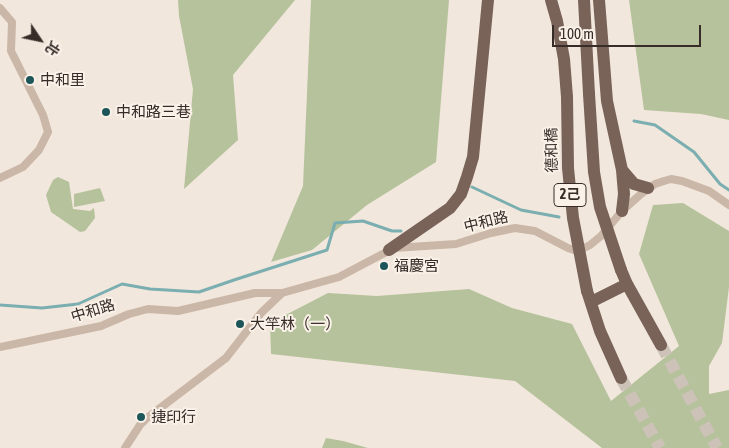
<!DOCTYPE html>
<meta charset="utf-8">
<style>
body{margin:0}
#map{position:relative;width:729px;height:448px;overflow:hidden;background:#f2e7dc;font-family:"Asap Condensed","Noto Sans TC",sans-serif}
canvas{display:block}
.north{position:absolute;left:15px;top:15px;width:50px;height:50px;-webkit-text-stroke:4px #faf1e8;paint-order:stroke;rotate:124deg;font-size:14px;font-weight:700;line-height:20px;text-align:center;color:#372c28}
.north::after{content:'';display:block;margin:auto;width:18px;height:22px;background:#372c28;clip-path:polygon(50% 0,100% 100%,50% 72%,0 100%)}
.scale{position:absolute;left:552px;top:25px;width:149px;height:22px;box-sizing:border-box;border:2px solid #372c28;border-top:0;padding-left:6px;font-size:15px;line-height:18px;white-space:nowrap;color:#372c28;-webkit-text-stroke:4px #faf1e8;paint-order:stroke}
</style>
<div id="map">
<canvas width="729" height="448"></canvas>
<div class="north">北</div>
<div class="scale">100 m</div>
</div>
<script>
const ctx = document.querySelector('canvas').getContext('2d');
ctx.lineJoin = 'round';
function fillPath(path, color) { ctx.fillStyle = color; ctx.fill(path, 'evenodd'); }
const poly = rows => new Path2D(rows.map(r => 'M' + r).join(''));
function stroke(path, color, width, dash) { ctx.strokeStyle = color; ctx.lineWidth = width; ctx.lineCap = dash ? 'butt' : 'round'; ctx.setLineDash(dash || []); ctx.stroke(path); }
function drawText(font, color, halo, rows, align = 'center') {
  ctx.font = font + ' "Asap Condensed","Noto Sans TC",sans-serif'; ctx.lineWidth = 4; ctx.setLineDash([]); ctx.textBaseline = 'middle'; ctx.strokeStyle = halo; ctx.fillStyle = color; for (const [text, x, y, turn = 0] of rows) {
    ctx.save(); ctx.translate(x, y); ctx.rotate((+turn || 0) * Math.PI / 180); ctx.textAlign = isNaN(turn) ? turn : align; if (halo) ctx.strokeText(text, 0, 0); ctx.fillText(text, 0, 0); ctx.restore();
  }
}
const green = poly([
 [178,0,295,0,233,75,238,140,184,189,193,89,179,16],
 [311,0,449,0,436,162,367,205,312,250,271,262,303,186],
 [629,0,729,0,729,120,701,114,644,110],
 [58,177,69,182,73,209,90,211,94,208,95,218,85,231,80,232,51,212,46,195,53,180],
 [100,188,105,201,74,207,74,194],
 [683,203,729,231,729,287,722,343,709,366,709,394,729,390,729,448,602,448,515,381,271,354,270,323,328,293,377,296,469,289,512,308,572,324,611,401,679,346,639,254,653,205],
 [326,438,343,441,368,448,322,448]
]);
const stream = poly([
 [634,121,655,125,694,152,720,184,729,190],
 [472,187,521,210,559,217],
 [0,305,42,308,78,304,122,284,150,289,199,292,234,280,327,250,335,223,363,221,392,231,401,231]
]);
const primaryTunnel = poly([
 [661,345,717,448],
 [621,378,660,448]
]);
const street = poly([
 [0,8,12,22,11,51,43,115,48,132,39,150,23,167,0,178],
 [0,347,101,326,129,314,148,309,178,311,255,293,282,293],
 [125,448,140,425,147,418,226,358,261,313,282,293,339,277,394,248,456,244,491,233,515,228,535,231,568,248,574,250,582,249,590,245,601,236,622,211,641,194,655,184,664,181,671,179,682,181,709,191,729,205]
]);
const primary = poly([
 [551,0,557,21,564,59,567,97],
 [584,0,589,94],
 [599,0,607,101,622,170,624,194,622,211],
 [622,170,634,184,648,188],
 [389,250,450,208,461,194,467,177,473,157,488,0],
 [621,270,627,284,661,345],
 [587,291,600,331,621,378],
 [591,302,627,284]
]);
const primaryBridge = poly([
 [589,94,594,172,600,207,621,270],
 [567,97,568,168,573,218,587,291]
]);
const markers = [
 [30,80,5,"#1d5659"],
 [106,112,5,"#1d5659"],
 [384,266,5,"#1d5659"],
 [240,324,5,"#1d5659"],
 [141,417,5,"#1d5659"]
];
const shields = [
 [570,195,32]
];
const shieldNames = [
 ["2己",570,195]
];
const poiNames = [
 ["中和里",40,80],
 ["中和路三巷",116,112],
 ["福慶宮",394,266],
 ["大竿林（一）",250,324],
 ["捷印行",151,417]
];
const streetNames = [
 ["德和橋",552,150,-91],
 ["中和路",486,222,-14],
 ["中和路",93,311,-17]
];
fillPath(green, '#b5c29c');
stroke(stream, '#7aaeb0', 3);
stroke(primaryTunnel, '#cdc2b8', 12, [12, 6]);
stroke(street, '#cbb7a7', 8);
stroke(primary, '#796359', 12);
stroke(primaryBridge, '#796359', 12);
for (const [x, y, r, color] of markers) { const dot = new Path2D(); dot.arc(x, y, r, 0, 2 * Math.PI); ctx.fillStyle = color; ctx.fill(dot); stroke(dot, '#faf1e8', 2); }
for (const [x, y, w] of shields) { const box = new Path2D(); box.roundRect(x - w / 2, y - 11.5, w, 23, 4); ctx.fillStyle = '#faf1e8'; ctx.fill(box); stroke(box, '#372c28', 1); }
drawText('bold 14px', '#372c28', null, shieldNames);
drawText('15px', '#372c28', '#faf1e8', poiNames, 'left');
drawText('15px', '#372c28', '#faf1e8', streetNames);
</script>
